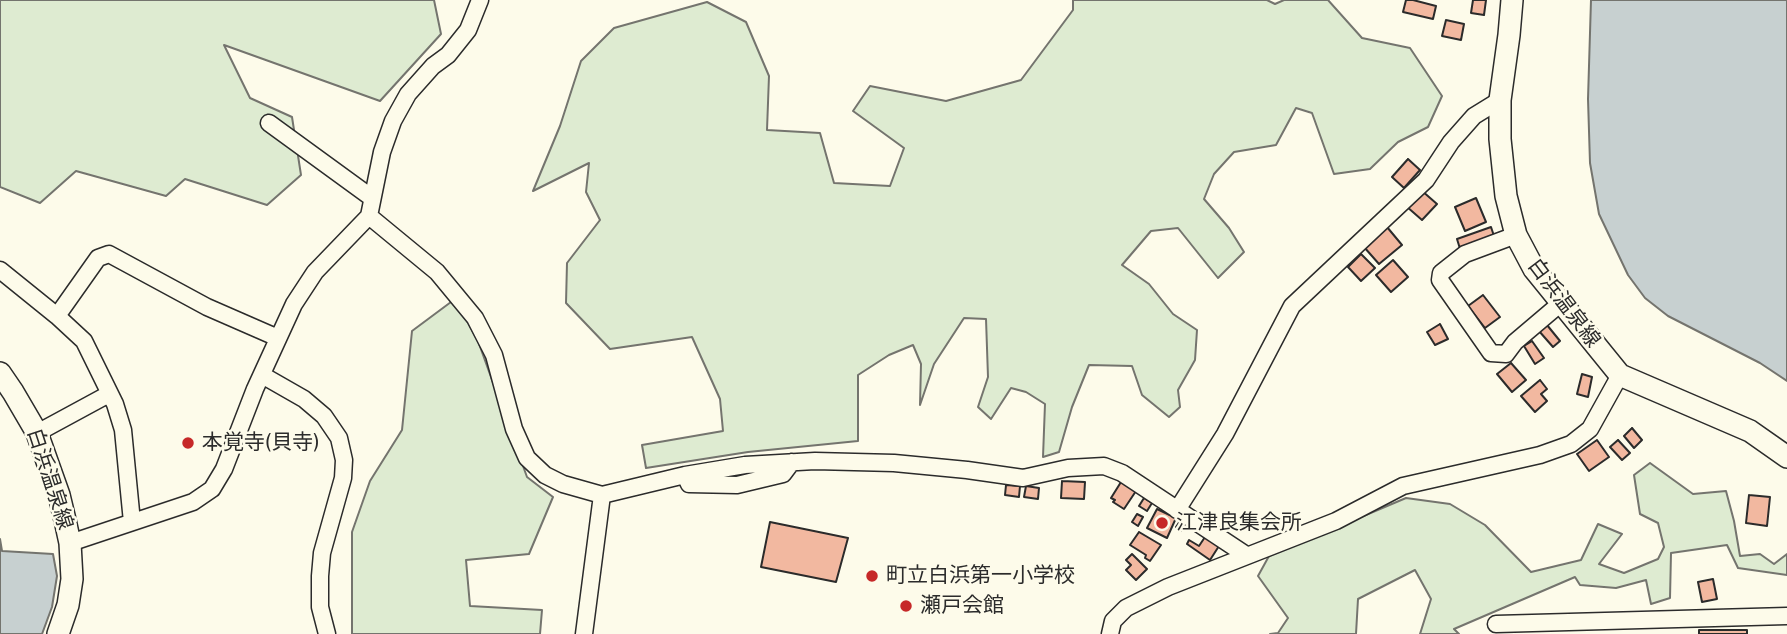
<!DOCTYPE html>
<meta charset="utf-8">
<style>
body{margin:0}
canvas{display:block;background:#fdfbea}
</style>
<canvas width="1787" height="634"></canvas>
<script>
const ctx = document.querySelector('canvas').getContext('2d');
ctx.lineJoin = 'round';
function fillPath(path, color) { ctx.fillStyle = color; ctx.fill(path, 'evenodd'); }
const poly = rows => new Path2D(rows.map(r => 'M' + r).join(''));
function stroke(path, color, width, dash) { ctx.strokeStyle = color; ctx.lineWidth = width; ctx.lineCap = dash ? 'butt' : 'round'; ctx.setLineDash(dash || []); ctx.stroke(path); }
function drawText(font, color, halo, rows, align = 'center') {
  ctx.font = font + ' "Public Sans","Noto Sans JP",sans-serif'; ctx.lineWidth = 5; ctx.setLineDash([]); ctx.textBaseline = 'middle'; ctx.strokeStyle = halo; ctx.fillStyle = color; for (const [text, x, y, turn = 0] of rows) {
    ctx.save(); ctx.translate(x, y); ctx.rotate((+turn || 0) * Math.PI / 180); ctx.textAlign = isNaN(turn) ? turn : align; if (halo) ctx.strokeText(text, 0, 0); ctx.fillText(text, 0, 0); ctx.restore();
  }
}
const green = poly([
 [0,0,434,0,441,34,380,101,224,45,250,98,292,117,301,175,267,205,185,179,166,196,76,171,40,203,0,187,0,0],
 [1073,0,1267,0,1275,4,1284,0,1328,0,1362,38,1410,48,1442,96,1428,127,1398,142,1370,169,1334,174,1312,113,1296,108,1276,145,1234,152,1214,174,1204,199,1229,228,1244,252,1218,278,1178,228,1151,231,1122,265,1149,284,1173,314,1197,330,1195,360,1178,390,1180,407,1169,417,1142,395,1132,366,1089,365,1072,407,1059,452,1043,457,1045,404,1026,392,1011,388,991,419,978,407,988,377,986,319,964,318,934,364,920,405,921,364,913,345,889,355,858,375,858,441,748,452,646,468,642,445,723,431,720,399,692,337,610,349,566,303,567,263,600,220,586,192,589,163,533,191,560,126,581,61,614,28,707,2,746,22,769,76,767,130,820,133,834,183,890,186,904,148,853,111,870,86,946,101,1021,80,1073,10,1073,0],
 [455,299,478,341,527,477,553,497,529,554,466,560,470,606,542,610,540,634,352,634,352,532,370,481,402,430,412,331,455,299],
 [1650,463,1693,494,1726,491,1734,521,1740,556,1760,554,1774,564,1787,554,1787,575,1738,568,1727,545,1671,553,1670,598,1651,604,1646,580,1616,588,1580,585,1575,577,1454,629,1459,634,1420,634,1431,599,1415,570,1358,599,1356,634,1270,634,1278,633,1288,618,1258,576,1269,556,1406,498,1450,504,1485,525,1531,572,1581,560,1598,524,1622,534,1599,564,1624,573,1658,559,1664,547,1658,523,1640,514,1634,475,1650,463]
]);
const water = poly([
 [1591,0,1787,0,1787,381,1760,363,1668,316,1645,298,1628,275,1599,214,1590,163,1588,99,1591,0],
 [0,539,2,551,53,554,57,576,52,607,42,634,0,634,0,539]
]);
const building = poly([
 [1406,0,1413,0,1436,6,1433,19,1403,12,1406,0],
 [1473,0,1486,0,1484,15,1471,13,1473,0],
 [1446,20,1464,24,1461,40,1442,36,1446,20],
 [1408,159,1420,170,1404,188,1392,177,1408,159],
 [1421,190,1437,204,1422,220,1406,206,1421,190],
 [1476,198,1486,222,1465,231,1455,207,1476,198],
 [1387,227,1402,245,1379,264,1364,247,1387,227],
 [1491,227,1495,239,1461,252,1457,239,1491,227],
 [1361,254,1375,268,1361,281,1348,267,1361,254],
 [1393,260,1408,277,1391,292,1376,275,1393,260],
 [1483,295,1500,317,1485,328,1468,306,1483,295],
 [1440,324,1448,339,1435,345,1427,332,1440,324],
 [1547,325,1560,341,1553,347,1539,331,1547,325],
 [1532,341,1544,358,1535,364,1524,346,1532,341],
 [1511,363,1526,380,1512,392,1497,374,1511,363],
 [1582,374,1592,377,1588,397,1577,394,1582,374],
 [1540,380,1547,389,1541,394,1547,401,1535,412,1521,396,1540,380],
 [1632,428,1642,440,1634,448,1624,436,1632,428],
 [1597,440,1609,457,1589,471,1577,454,1597,440],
 [1618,440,1630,453,1622,460,1610,447,1618,440],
 [1062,481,1085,482,1084,499,1061,498,1062,481],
 [1121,482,1136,491,1124,509,1113,502,1115,500,1111,498,1121,482],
 [1006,485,1020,486,1019,497,1005,495,1006,485],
 [1026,486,1039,488,1038,499,1024,497,1026,486],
 [1749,495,1770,497,1767,526,1746,523,1749,495],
 [1144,498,1152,503,1147,511,1139,506,1144,498],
 [1157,509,1176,518,1167,538,1147,528,1157,509],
 [1137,514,1143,517,1138,526,1132,522,1137,514],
 [1180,521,1185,524,1181,531,1176,527,1180,521],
 [770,522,848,538,836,582,761,567,770,522],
 [1139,532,1161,545,1150,561,1145,558,1146,555,1130,545,1139,532],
 [1205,537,1219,546,1210,560,1187,544,1189,540,1199,546,1205,537],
 [1132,554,1147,569,1136,580,1126,570,1131,565,1126,560,1132,554],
 [1713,579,1717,599,1702,602,1698,582,1713,579],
 [1699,630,1747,630,1747,634,1699,634,1699,630]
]);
const minor = poly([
 [269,123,372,198],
 [369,216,437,272,475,318,494,355,514,429,527,458,545,475,563,484,602,495,685,475,745,465,815,461,894,463,967,470,1023,478,1068,468,1104,466,1122,473,1246,555],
 [1516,235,1465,254,1441,273,1440,280,1491,353,1506,354,1515,342,1561,303],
 [0,270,57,316,84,341,115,404,123,430,132,522],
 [57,316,98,258,109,254,207,307,278,338],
 [262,375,304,399,324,416,339,438,344,460,343,478,322,553,320,576,320,607,327,634],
 [37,433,109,394],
 [685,475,689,484,737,485,783,474,792,462],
 [1177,510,1225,434,1292,306,1426,180,1451,142,1474,116,1500,100],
 [70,543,193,502,212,489,224,469,255,389,294,304,315,272,369,216,382,152,393,121,408,94,433,66,448,55,468,30,480,0],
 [1496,624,1787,616],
 [584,634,602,495],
 [1110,634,1113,621,1126,608,1168,587,1336,521,1403,486,1540,455,1571,444,1590,429,1620,375]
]);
const major = poly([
 [1512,0,1509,35,1500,100,1500,139,1506,196,1516,235,1534,269,1620,375,1750,431,1787,457],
 [0,373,13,392,37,433,59,495,65,520,70,543,72,579,68,605,58,634]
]);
const markers = [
 [188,443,7,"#c62828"],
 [1162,523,7,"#c62828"],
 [872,576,7,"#c62828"],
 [906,606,7,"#c62828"]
];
const streetNames = [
 ["白浜温泉線",1564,303,53],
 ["白浜温泉線",50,479,72]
];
const poiNames = [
 ["本覚寺(貝寺)",202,443],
 ["江津良集会所",1176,523],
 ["町立白浜第一小学校",886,576],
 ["瀬戸会館",920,606]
];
fillPath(green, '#deebd1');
stroke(green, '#74746e', 2);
fillPath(water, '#c7d0d0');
stroke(water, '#74746e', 2);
fillPath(building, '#f2b8a0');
stroke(building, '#2b2b2b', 2);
stroke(minor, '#2b2b2b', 19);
stroke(major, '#2b2b2b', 24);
stroke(minor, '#fdfbea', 16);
stroke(major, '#fdfbea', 21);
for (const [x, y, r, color] of markers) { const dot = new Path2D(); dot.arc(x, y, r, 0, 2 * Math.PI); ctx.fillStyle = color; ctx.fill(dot); stroke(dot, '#fdfbea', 2.5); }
drawText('21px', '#2b2b2b', '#fdfbea', streetNames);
drawText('21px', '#2b2b2b', '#fdfbea', poiNames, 'left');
</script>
